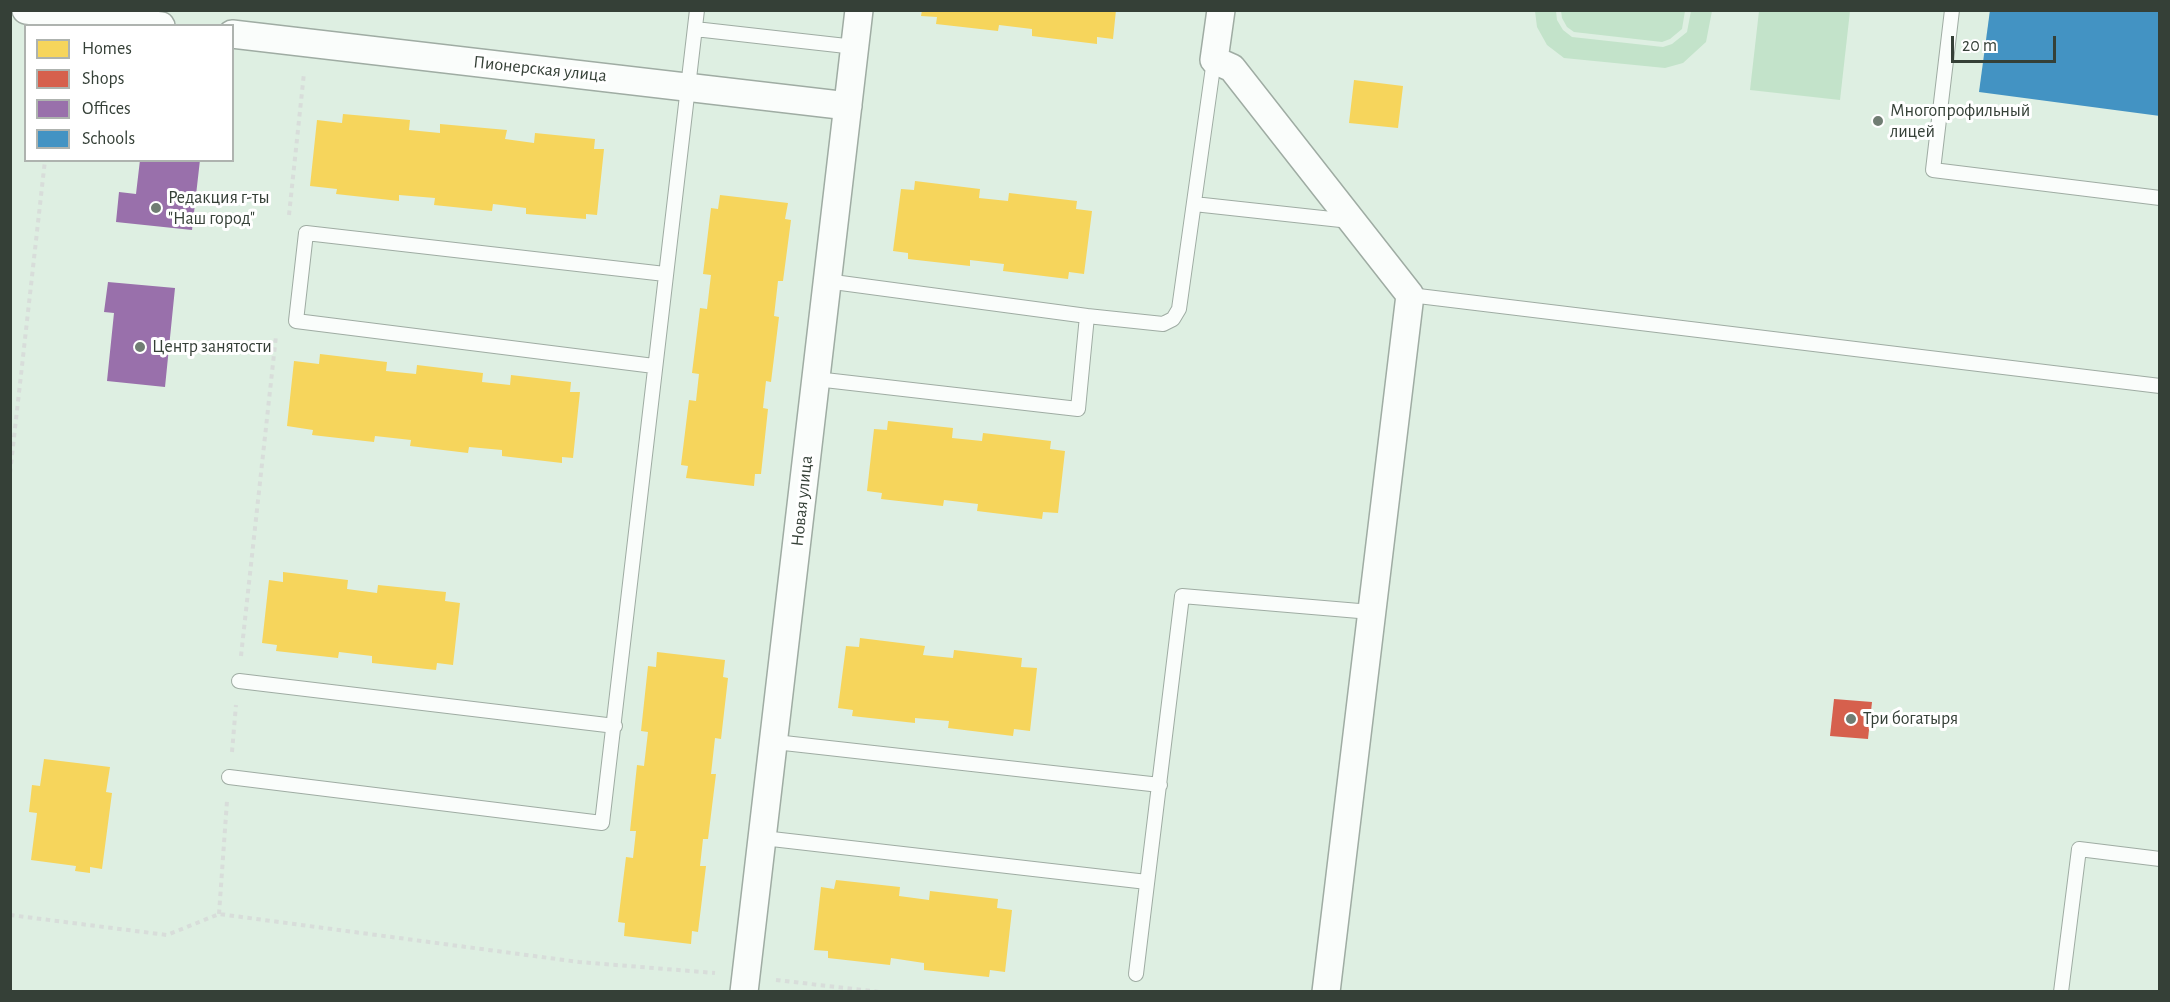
<!DOCTYPE html>
<meta charset="utf-8">
<style>
body{margin:0}
#map{position:relative;width:2170px;height:1002px;overflow:hidden;background:#deefe2;font-family:"Alegreya Sans",sans-serif}
canvas{display:block}
.frame{position:absolute;inset:0;border:12px solid #354037;pointer-events:none}
.legend{position:absolute;left:24px;top:24px;width:210px;height:138px;box-sizing:border-box;background:#fff;border:2px solid #aeb3af;margin:0;padding:8px 10px;list-style:none;font-size:18px;color:#354037}
.legend li{display:flex;align-items:center;gap:12px;height:30px}
.legend b{width:30px;border:2px solid #aeb3af}
.scale{position:absolute;left:1951px;top:36px;width:105px;height:27px;box-sizing:border-box;border:3px solid #354037;border-top:0;padding-left:8px;font-size:18px;line-height:21px;white-space:nowrap;color:#354037;-webkit-text-stroke:4px #fff;paint-order:stroke}
</style>
<div id="map">
<canvas width="2170" height="1002"></canvas>
<div class="frame"></div>
<ul class="legend">
<li><b style="height:16px;background:#f6d55c"></b>Homes</li>
<li><b style="height:16px;background:#d6604d"></b>Shops</li>
<li><b style="height:16px;background:#9970ab"></b>Offices</li>
<li><b style="height:16px;background:#4393c3"></b>Schools</li>
</ul>
<div class="scale">20 m</div>
</div>
<script>
const ctx = document.querySelector('canvas').getContext('2d');
ctx.lineJoin = 'round';
function fillPath(path, color) { ctx.fillStyle = color; ctx.fill(path, 'evenodd'); }
const poly = rows => new Path2D(rows.map(r => 'M' + r).join(''));
function stroke(path, color, width, dash) { ctx.strokeStyle = color; ctx.lineWidth = width; ctx.lineCap = dash ? 'butt' : 'round'; ctx.setLineDash(dash || []); ctx.stroke(path); }
function drawText(font, color, halo, rows, align = 'center') {
  ctx.font = font + ' "Alegreya Sans",sans-serif'; ctx.lineWidth = 6; ctx.setLineDash([]); ctx.textBaseline = 'middle'; ctx.strokeStyle = halo; ctx.fillStyle = color; for (const [text, x, y, turn = 0] of rows) {
    ctx.save(); ctx.translate(x, y); ctx.rotate((+turn || 0) * Math.PI / 180); ctx.textAlign = isNaN(turn) ? turn : align; if (halo) ctx.strokeText(text, 0, 0); ctx.fillText(text, 0, 0); ctx.restore();
  }
}
const green = poly([
 [1535,11,1556,11,1557,20,1563,30,1572,37,1663,47,1672,44,1687,32,1691,11,1712,11,1706,42,1683,63,1665,68,1564,58,1547,45,1537,27],
 [1561,11,1561,10,1685,11,1682,29,1670,39,1662,42,1574,32,1567,27,1562,18],
 [1759,11,1850,11,1840,100,1750,90]
]);
const homes = poly([
 [922,10,1116,10,1113,39,1097,37,1097,44,1032,36,1032,29,999,25,998,31,936,24,937,17,921,16],
 [1354,80,1403,86,1398,128,1349,123],
 [343,114,410,120,409,130,440,133,440,124,507,130,505,139,534,143,535,133,595,139,594,149,604,149,597,215,586,214,586,219,526,214,526,208,493,204,492,211,434,205,435,198,399,195,399,201,336,194,337,189,310,186,317,120,342,123],
 [915,181,980,189,979,198,1008,201,1009,193,1077,201,1076,209,1092,211,1084,274,1069,272,1068,279,1003,271,1004,264,970,260,970,266,908,259,908,253,893,251,901,189,914,190],
 [720,195,788,203,785,219,791,220,783,281,778,281,774,316,779,317,771,382,766,381,763,408,768,409,761,474,755,474,754,486,686,478,688,466,681,465,689,400,696,401,699,374,692,373,700,308,707,309,711,275,703,274,711,208,718,209],
 [320,354,387,362,386,371,416,374,417,365,483,373,482,382,510,385,511,375,571,382,570,392,580,392,573,458,562,457,562,463,502,456,502,450,469,447,468,453,410,446,411,440,375,436,374,442,312,435,313,430,287,426,294,361,319,364],
 [888,421,953,428,952,438,982,441,983,433,1051,441,1050,449,1065,451,1058,513,1043,512,1042,519,977,511,978,504,944,500,943,506,881,499,882,493,867,491,874,429,887,430],
 [283,572,348,580,347,589,377,593,378,585,446,592,445,601,460,603,453,665,437,663,436,670,372,663,372,656,339,652,338,658,276,651,277,645,262,643,269,580,283,582],
 [860,638,925,646,923,655,953,658,954,650,1022,658,1021,667,1037,668,1030,731,1014,729,1013,736,948,728,949,721,915,718,915,723,852,716,853,710,838,708,846,646,859,647],
 [657,652,725,660,723,677,728,678,721,739,715,738,711,774,716,774,708,839,703,839,700,866,706,866,698,932,692,931,691,944,624,936,625,923,618,922,626,857,633,858,636,831,630,831,637,765,644,766,648,732,641,731,648,666,656,667],
 [44,759,110,767,106,792,112,793,102,869,90,867,90,873,75,871,76,866,31,860,37,813,29,812,32,785,40,786],
 [836,880,900,887,899,896,929,900,930,891,998,899,997,908,1012,910,1005,972,990,970,989,977,924,970,924,963,891,958,890,965,828,958,828,951,814,950,821,887,834,889]
]);
const shops = poly([
 [1834,699,1872,702,1868,739,1830,736]
]);
const offices = poly([
 [140,160,200,160,192,230,116,222,119,192,136,194],
 [108,282,175,288,165,387,107,381,114,313,104,312]
]);
const schools = poly([
 [1990,10,2160,10,2160,116,1979,92]
]);
const path = poly([
 [289,215,304,73],
 [10,473,45,160],
 [241,656,276,336],
 [232,752,236,705],
 [219,914,227,801],
 [10,915,167,935,219,914,579,962,715,973],
 [776,980,880,992]
]);
const lane = poly([
 [1952,10,1933,170,2160,198],
 [695,29,855,47],
 [1194,204,1350,221],
 [1410,295,2160,386],
 [1087,316,1163,324,1173,319,1179,309,1214,60],
 [654,366,296,321,306,233,665,274],
 [816,379,1078,409,1087,316,826,281],
 [239,681,615,726],
 [775,742,1160,785],
 [229,777,602,823,697,10],
 [763,838,1147,882],
 [1136,974,1182,596,1371,612],
 [2061,992,2079,849,2160,859]
]);
const street = poly([
 [26,10,161,26],
 [1221,10,1214,60,1232,68,1410,295,1326,992],
 [232,34,848,106],
 [744,992,859,10]
]);
const markers = [
 [1878,121,6,"#707d73"],
 [156,208,6,"#707d73"],
 [140,347,6,"#707d73"],
 [1851,719,6,"#707d73"]
];
const streetNames = [
 ["Пионерская улица",540,69,6],
 ["Новая улица",802,501,-84]
];
const poiNames = [
 ["Многопрофильный",1890,111],
 ["лицей",1890,132],
 ["Редакция г-ты",168,198],
 ["\"Наш город\"",168,219],
 ["Центр занятости",152,347],
 ["Три богатыря",1863,719]
];
fillPath(green, '#c3e3ca');
fillPath(homes, '#f6d55c');
fillPath(shops, '#d6604d');
fillPath(offices, '#9970ab');
fillPath(schools, '#4393c3');
stroke(lane, '#9faca3', 16);
stroke(street, '#9faca3', 30);
stroke(path, '#d8ddda', 4, [4.5, 4.5]);
stroke(lane, '#fafdfb', 14);
stroke(street, '#fafdfb', 27);
for (const [x, y, r, color] of markers) { const dot = new Path2D(); dot.arc(x, y, r, 0, 2 * Math.PI); ctx.fillStyle = color; ctx.fill(dot); stroke(dot, '#fff', 2); }
drawText('18px', '#354037', '#fff', streetNames);
drawText('18px', '#354037', '#fff', poiNames, 'left');
</script>
